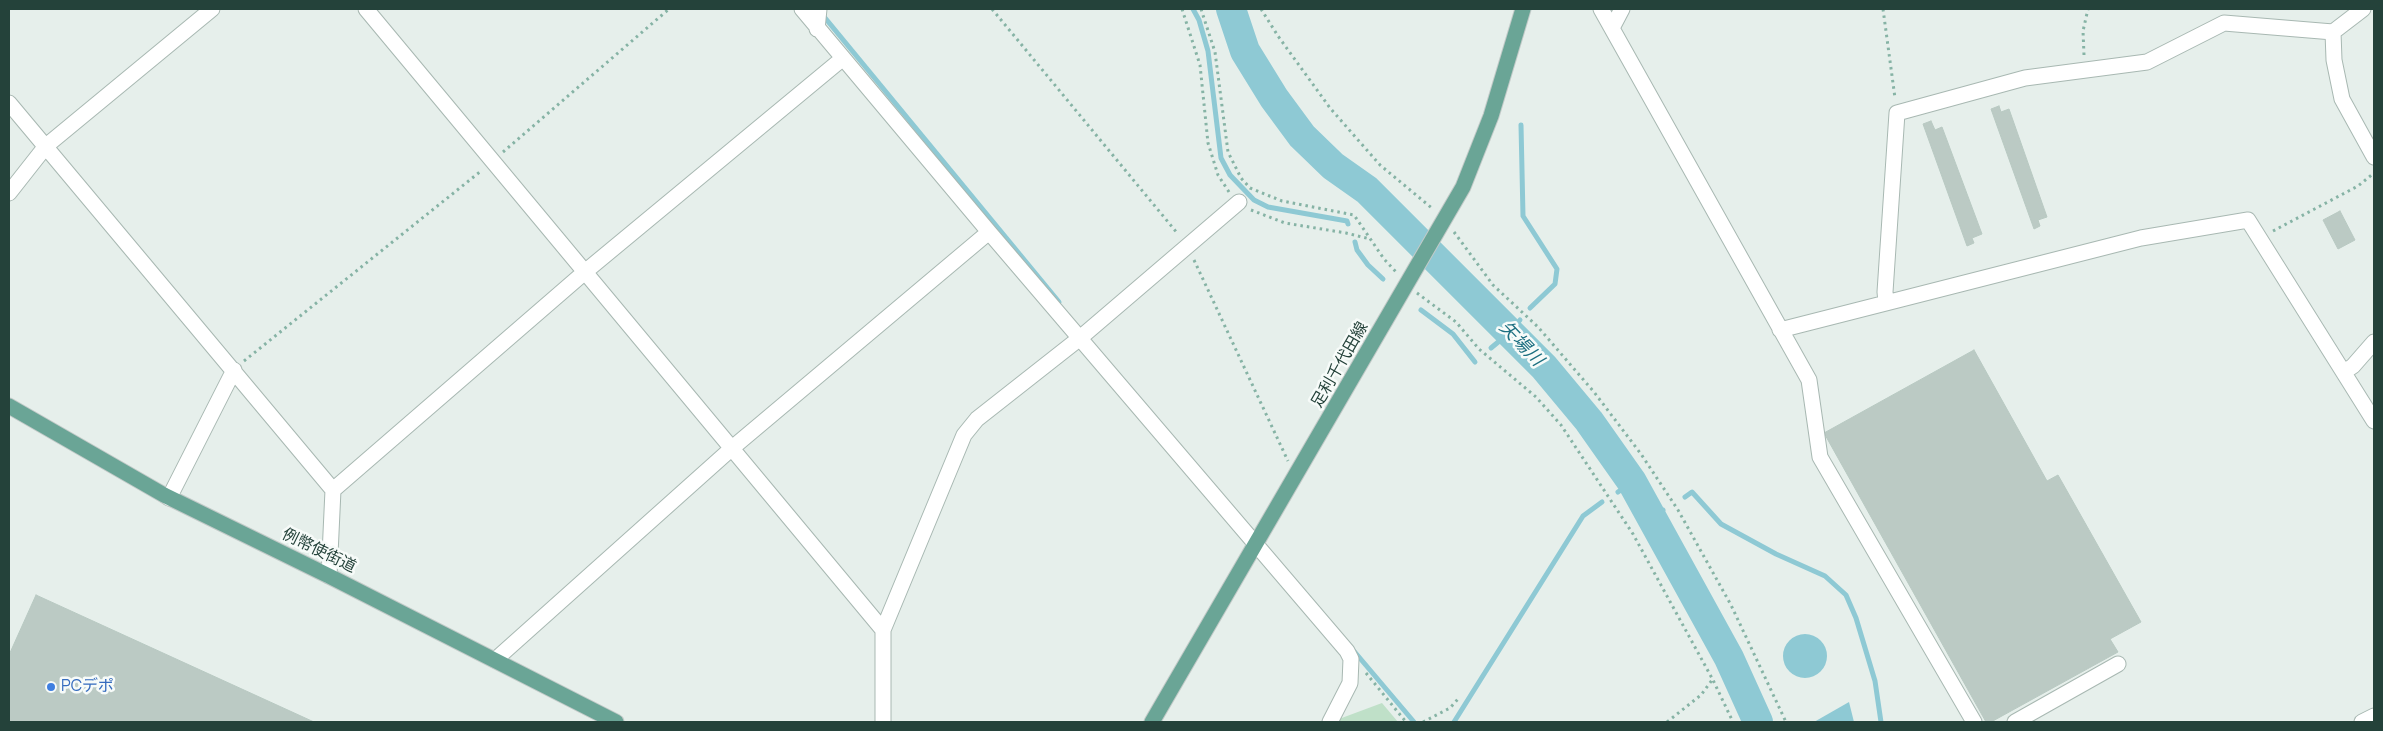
<!DOCTYPE html>
<meta charset="utf-8">
<style>
body{margin:0}
#map{position:relative;width:2383px;height:731px;overflow:hidden;background:#e6efeb;font-family:Manrope,sans-serif}
canvas{display:block}
.frame{position:absolute;inset:0;border:10px solid #24423a;pointer-events:none}
</style>
<div id="map">
<canvas width="2383" height="731"></canvas>
<div class="frame"></div>
</div>
<script>
const ctx = document.querySelector('canvas').getContext('2d');
ctx.lineJoin = 'round';
function fillPath(path, color) { ctx.fillStyle = color; ctx.fill(path, 'evenodd'); }
const poly = rows => new Path2D(rows.map(r => 'M' + r).join(''));
function stroke(path, color, width, dash) { ctx.strokeStyle = color; ctx.lineWidth = width; ctx.lineCap = dash ? 'butt' : 'round'; ctx.setLineDash(dash || []); ctx.stroke(path); }
function drawText(font, color, halo, rows, align = 'center') {
  ctx.font = font + ' Manrope,"Noto Sans JP",sans-serif'; ctx.lineWidth = 5; ctx.setLineDash([]); ctx.textBaseline = 'middle'; ctx.strokeStyle = halo; ctx.fillStyle = color; for (const [text, x, y, turn = 0] of rows) {
    ctx.save(); ctx.translate(x, y); ctx.rotate((+turn || 0) * Math.PI / 180); ctx.textAlign = isNaN(turn) ? turn : align; if (halo) ctx.strokeText(text, 0, 0); ctx.fillText(text, 0, 0); ctx.restore();
  }
}
const green = poly([
 [1382,703,1398,722,1338,722,1339,719]
]);
const water = poly([
 '1783 656a22 22 0 1 1 44 0a22 22 0 1 1-44 0Z',
 [1849,702,1854,722,1814,722]
]);
const stream = poly([
 [1193,9,1199,20,1208,51,1221,158,1230,175,1254,200,1268,207,1347,221,1348,224],
 [821,13,1059,302],
 [1521,125,1523,216,1557,269,1555,284,1530,308],
 [1355,242,1357,250,1368,265,1383,279],
 [1421,310,1453,334,1475,362],
 [1491,348,1509,333,1520,320],
 [1618,492,1632,482],
 [1685,497,1692,492,1721,524,1776,554,1825,576,1846,595,1856,618,1875,681,1881,722],
 [1651,517,1663,510],
 [1353,650,1414,722],
 [1454,722,1583,516,1602,502]
]);
const river = poly([
 [1231,9,1245,51,1274,98,1302,136,1333,166,1367,190,1544,367,1589,421,1632,482,1729,658,1758,722]
]);
const building = poly([
 [1999,106,2001,112,2009,109,2047,217,2038,220,2040,226,2034,229,1991,109,1999,106],
 [1931,121,1935,130,1942,127,1982,234,1972,238,1974,243,1967,246,1923,124,1931,121],
 [2340,211,2355,240,2338,249,2323,220,2340,211],
 [1974,350,2047,481,2058,475,2141,622,2110,639,2118,652,1991,722,1986,722,1824,433,1974,350],
 [36,595,314,722,9,722,9,655,36,595]
]);
const path = poly([
 [992,9,1178,234],
 [1182,9,1200,65,1208,143,1218,175,1229,192],
 [1201,9,1215,52,1228,152,1241,178,1250,188,1282,201,1354,215,1384,259,1397,273],
 [1261,9,1278,36,1330,108,1380,165,1433,209],
 [1883,9,1895,98],
 [2084,55,2083,31,2088,9],
 [503,152,669,9],
 [1251,210,1285,223,1346,233,1370,239],
 [2273,231,2358,186,2374,173],
 [1454,232,1493,285,1538,327,1594,392,1641,454,1678,510,1731,605,1786,722],
 [1194,260,1288,461],
 [1417,293,1456,322,1479,349,1536,397,1561,425,1633,534,1713,680,1733,722],
 [244,361,481,171],
 [1366,673,1406,722],
 [1423,722,1450,708,1458,699],
 [1667,722,1701,695,1712,680]
]);
const minor = poly([
 [366,9,883,630],
 [802,9,989,232,1347,651,1351,659,1350,683,1330,722],
 [1601,9,1809,380,1820,457,1974,722],
 [1612,28,1622,9],
 [817,29,819,9],
 [2333,32,2334,60,2342,99,2374,157],
 [9,103,333,490,329,576],
 [9,193,46,146,212,9],
 [1886,302,1885,292,1897,113,2025,78,2147,62,2224,23,2333,32,2363,9],
 [1780,330,2141,238,2248,220,2374,421],
 [2344,372,2353,366,2374,342],
 [333,490,586,271,842,59],
 [169,498,234,370],
 [495,660,731,449,989,232],
 [883,722,883,630,964,435,977,419,1080,338,1239,202],
 [2015,722,2118,664],
 [2362,722,2374,716]
]);
const major = poly([
 [9,406,164,495,329,576,616,722],
 [1152,722,1463,187,1491,116,1523,9]
]);
const markers = [
 [51,687,5,"#3f7fe0"]
];
const streetNames = [
 ["足利千代田線",1340,365,-60],
 ["例幣使街道",319,551,26]
];
const shopNames = [
 ["PCデポ",61,687]
];
const waterNames = [
 ["矢場川",1521,344,46]
];
fillPath(green, '#bfe0c8');
fillPath(water, '#8ec9d4');
stroke(stream, '#8ec9d4', 5);
stroke(river, '#8ec9d4', 30);
fillPath(building, '#bbcac4');
stroke(building, '#b8c9c2', 1);
stroke(minor, '#a8b8b2', 17);
stroke(major, '#c2cac8', 17);
stroke(path, '#86b3a5', 3, [2.5, 4]);
stroke(minor, '#fff', 15);
stroke(major, '#6aa596', 15);
for (const [x, y, r, color] of markers) { const dot = new Path2D(); dot.arc(x, y, r, 0, 2 * Math.PI); ctx.fillStyle = color; ctx.fill(dot); stroke(dot, '#f7fbf9', 2); }
drawText('16px', '#24423a', '#f7fbf9', streetNames);
drawText('16px', '#366cbe', '#f7fbf9', shopNames, 'left');
drawText('italic 18px', '#1c6f80', '#f7fbf9', waterNames);
</script>
